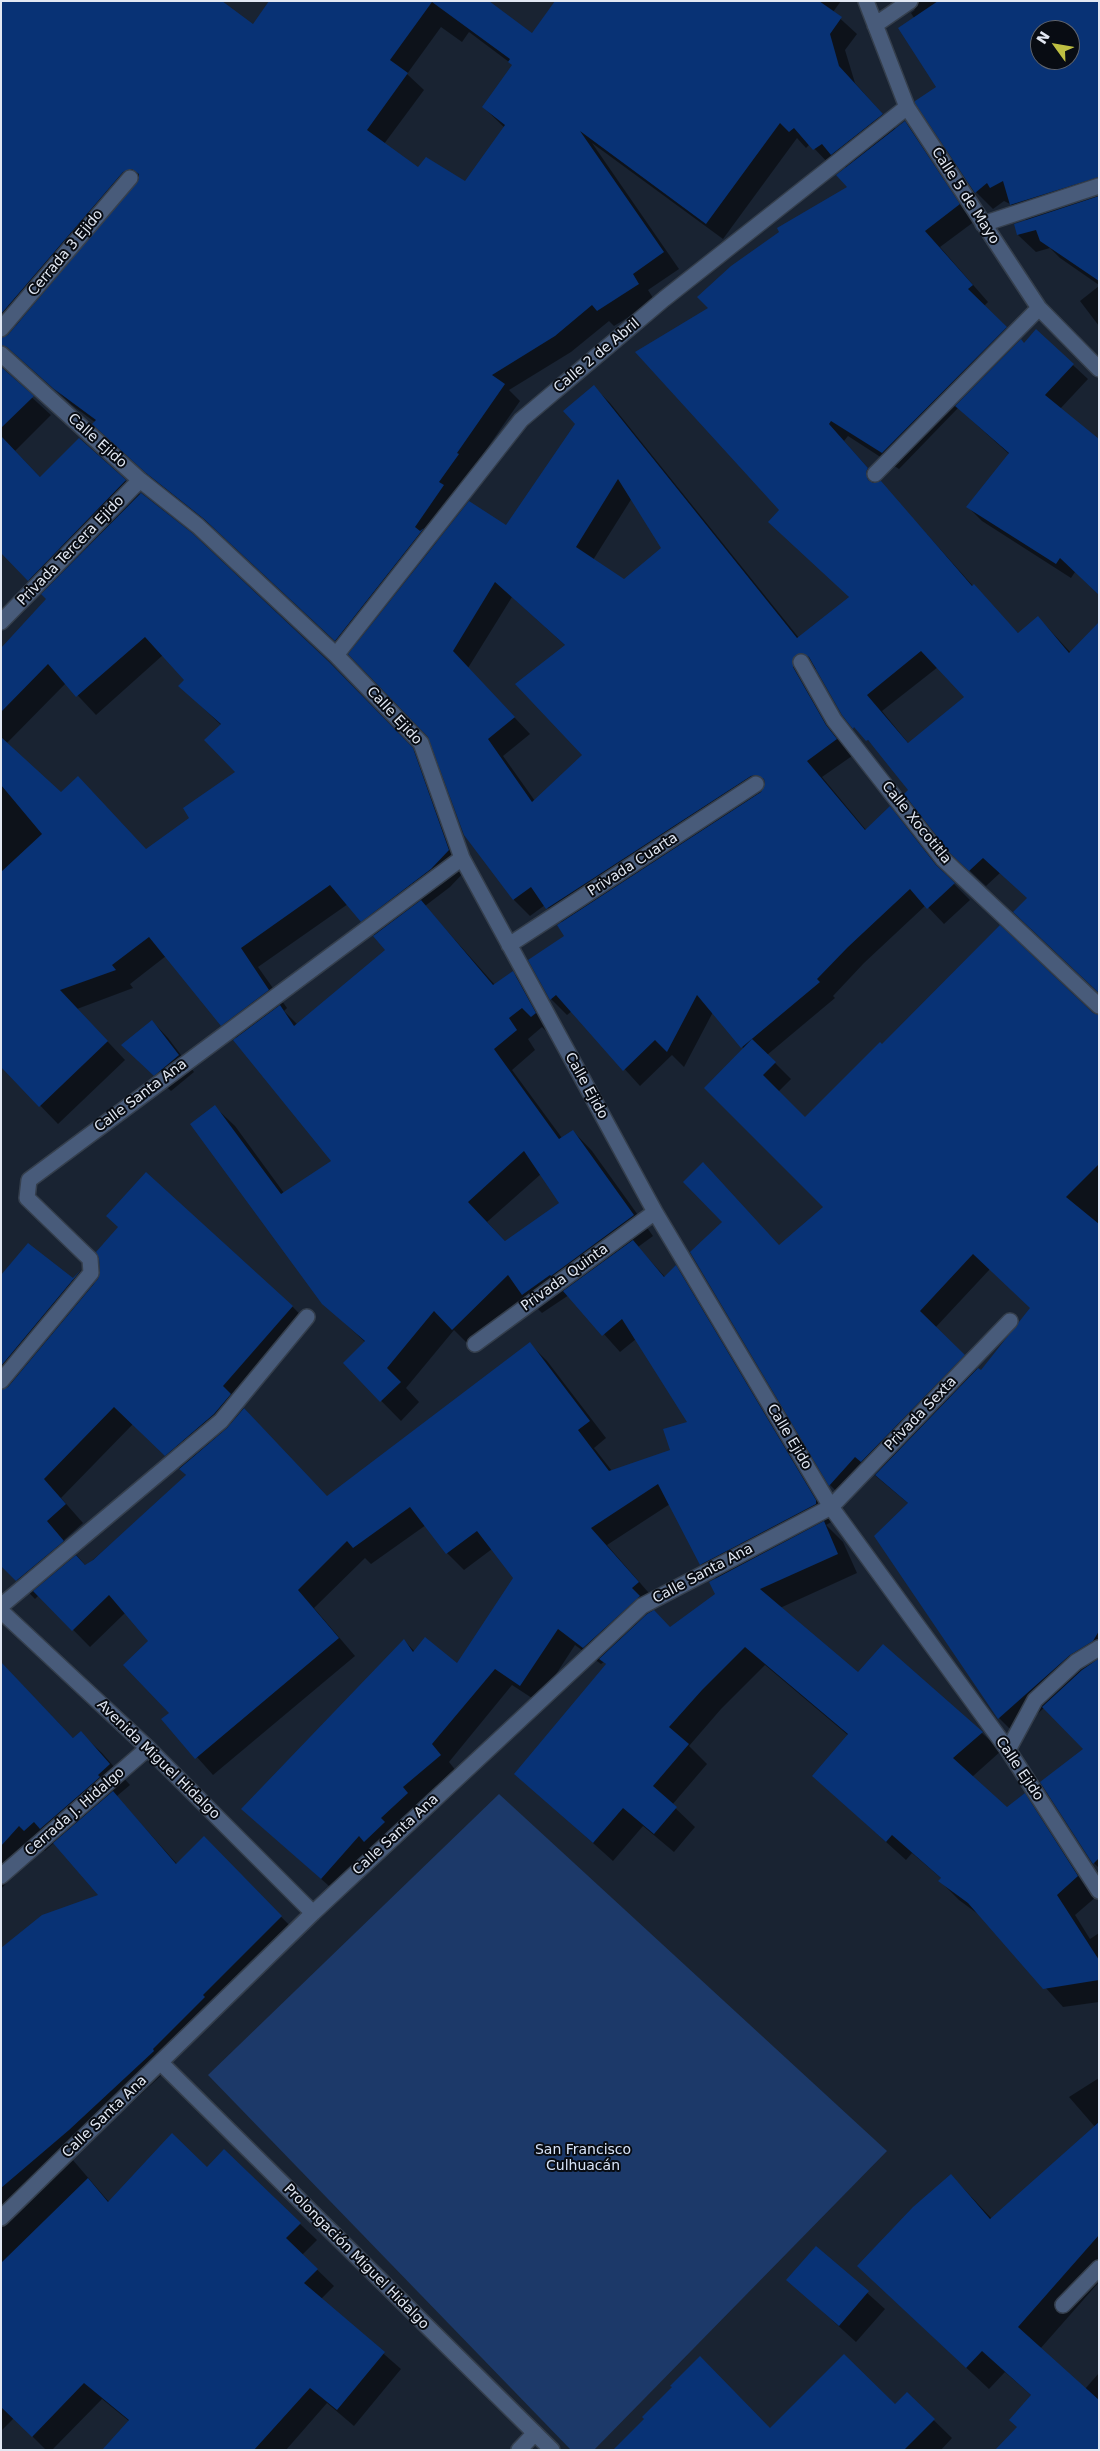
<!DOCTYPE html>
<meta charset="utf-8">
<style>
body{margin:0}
#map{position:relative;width:1100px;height:2451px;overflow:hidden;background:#192332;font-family:"DejaVu Sans",sans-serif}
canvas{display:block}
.frame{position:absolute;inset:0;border:2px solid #e2e8f3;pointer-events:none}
.north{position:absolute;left:1030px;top:20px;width:50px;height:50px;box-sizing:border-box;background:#080c13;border:1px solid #5f646d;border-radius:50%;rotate:302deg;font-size:14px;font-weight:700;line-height:20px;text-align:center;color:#e2e8f3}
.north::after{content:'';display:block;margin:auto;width:18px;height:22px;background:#bebf42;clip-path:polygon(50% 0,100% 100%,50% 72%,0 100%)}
</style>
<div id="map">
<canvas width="1100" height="2451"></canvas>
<div class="frame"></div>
<div class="north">N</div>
</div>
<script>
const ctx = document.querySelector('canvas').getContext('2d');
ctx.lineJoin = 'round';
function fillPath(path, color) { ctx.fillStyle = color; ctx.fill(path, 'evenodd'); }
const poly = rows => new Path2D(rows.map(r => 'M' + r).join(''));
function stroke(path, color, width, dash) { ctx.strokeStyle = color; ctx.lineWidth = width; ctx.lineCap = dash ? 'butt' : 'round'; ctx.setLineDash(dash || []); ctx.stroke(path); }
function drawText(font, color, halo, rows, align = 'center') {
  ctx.font = font + ' "DejaVu Sans",sans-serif'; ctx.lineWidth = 4; ctx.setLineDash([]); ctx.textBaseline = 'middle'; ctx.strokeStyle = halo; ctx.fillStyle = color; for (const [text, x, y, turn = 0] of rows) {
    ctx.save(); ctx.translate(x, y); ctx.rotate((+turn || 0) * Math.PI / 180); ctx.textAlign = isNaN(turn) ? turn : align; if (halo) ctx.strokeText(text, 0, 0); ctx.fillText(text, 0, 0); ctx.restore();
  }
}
const green = poly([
 [499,1794,887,2151,594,2450,571,2450,208,2075]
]);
const shadow = poly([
 [1,1,253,26,271,1,491,1,490,3,533,34,772,1,841,1,833,12,857,34,845,50,855,83,896,129,905,122,921,138,975,221,940,247,988,302,984,306,1021,342,1024,344,1036,331,1088,379,1060,409,1075,572,1071,578,982,521,968,507,1009,454,958,408,899,469,848,436,844,441,973,586,1019,634,1038,617,1071,653,1028,898,1000,873,986,886,968,869,882,755,843,714,817,669,813,669,808,684,842,742,852,756,822,777,866,830,890,808,906,824,949,879,970,900,944,924,926,905,864,963,833,996,835,998,767,1055,791,1079,778,1092,805,1119,882,1046,1092,1014,1099,1016,1099,1663,1087,1670,1099,1675,1099,1868,1094,1863,1085,1749,1044,1708,1015,1734,999,1718,909,1504,872,1473,846,1501,830,1485,691,1252,724,1222,703,1164,779,1246,825,1208,744,1049,713,1012,684,1067,672,1055,640,1086,572,1011,567,1015,551,999,530,961,565,936,562,923,545,905,530,916,514,900,465,835,429,736,352,656,222,535,164,489,110,440,96,423,72,405,8,346,20,329,1,316],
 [441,27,462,42,469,32,513,65,483,107,505,128,465,182,419,169,384,144,424,90,407,74],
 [797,138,806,148,810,144,830,165,838,160,846,168,849,187,710,309,781,510,850,598,799,638,610,403,594,387,576,424,506,527,438,543,433,538,474,471,472,470,520,401,509,390,571,352,609,321,614,326,655,301,648,290,679,269,592,143,723,239],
 [632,498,663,548,624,581,593,560],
 [512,597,566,646,584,755,535,801,503,756,530,734,468,668],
 [938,667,966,697,909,744,882,711],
 [990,1269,1032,1309,981,1372,935,1328],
 [906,1,1099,1,1099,285,1060,258,1050,248,1036,252,1018,235,1027,221,1010,204,1004,201,993,209,976,192,968,105,911,13,915,10],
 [1040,30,1070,30,1070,60,1040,60],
 [1099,286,1099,326,1080,301],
 [1,369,51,415,15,451,41,478,79,439,348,682,431,768,467,869,450,887,425,906,495,985,513,973,532,992,551,1036,542,1027,528,1039,535,1050,512,1070,562,1138,573,1131,592,1151,653,1236,638,1247,665,1277,676,1267,693,1284,833,1521,826,1525,843,1542,857,1573,780,1608,858,1673,982,1733,1001,1751,972,1777,1007,1809,1025,1795,1044,1814,1097,1896,1075,1915,1090,1939,1099,1933,1099,2002,1063,2007,982,1917,959,1900,940,1881,942,1879,912,1853,906,1860,813,1776,849,1736,765,1665,721,1709,689,1746,707,1764,672,1805,695,1827,674,1852,643,1826,613,1861,516,1774,607,1665,604,1662,601,1664,575,1645,538,1702,512,1685,449,1762,457,1772,339,1895,243,1809,404,1640,415,1652,458,1665,514,1578,492,1549,464,1570,447,1553,426,1525,371,1564,365,1558,314,1608,355,1656,213,1775,163,1719,170,1713,150,1641,125,1613,90,1647,39,1595,35,1599,1,1564,1,1277,73,1280,81,1270,95,1284,292,1306,310,1325,241,1405,327,1498,530,1344,547,1361,606,1438,594,1448,612,1471,672,1451,688,1422,636,1339,620,1352,569,1295,542,1313,525,1296,473,1349,454,1330,406,1388,419,1402,401,1421,344,1363,365,1342,323,1303,215,1107,235,1126,284,1193,333,1161,236,1039,166,956,130,984,133,988,77,1009,125,1060,58,1124,1,1065,1,650,48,599,1,552],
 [163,655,185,680,180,686,221,725,237,772,191,818,146,850,78,777,61,793,6,744,66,683,96,715],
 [348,904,387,950,298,1025,284,1011,287,1008,258,967],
 [541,1174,560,1203,506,1242,487,1222],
 [133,1424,187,1476,86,1566,64,1540,83,1523,61,1498],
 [670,1504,701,1564,716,1579,717,1594,670,1628,648,1606,655,1600,607,1545],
 [152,1021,168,1038,194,1072,171,1091,139,1061],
 [1,1663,74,1739,81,1733,102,1753,130,1785,117,1796,119,1799,177,1864,204,1838,298,1934,218,2012,220,2014,168,2067,169,2068,72,2159,109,2202,207,2168,300,2224,317,2240,302,2255,334,2286,321,2299,401,2369,354,2426,327,2403,286,2450,103,2450,129,2421,102,2399,52,2450,46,2450,14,2418,1,2431,1,1950,100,1896,54,1843,45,1851,40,1846,1,1889],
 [1099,2078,1099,2282,1040,2349,1085,2389,1099,2373,1099,2450,1019,2428,1032,2396,1005,2372,989,2389,881,2288,951,2175,992,2219,1095,2127,1069,2097],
 [816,2247,885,2309,856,2342,788,2280],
 [907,2394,952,2438,941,2450,615,2450,770,2430,895,2406]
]);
const building = poly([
 [1,1,222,1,253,24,269,1,489,1,532,33,555,1,819,1,842,17,830,34,839,66,883,114,831,155,822,144,813,150,794,128,789,132,780,123,706,224,580,131,664,252,633,274,639,284,597,311,592,305,555,336,492,375,505,384,457,453,459,454,439,482,444,485,415,527,420,531,424,528,335,641,204,519,146,473,92,424,96,420,54,389,7,347,1,345,1,338,8,335,139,179,139,174,132,169,123,172,1,314],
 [432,2,510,59,508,62,512,65,482,107,505,125,465,181,426,157,418,167,367,130,408,73,390,60],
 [938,1,1099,1,1099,177,1010,205,1003,181,990,188,987,183,975,193,915,103,915,101,936,87,898,28],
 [1040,30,1070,30,1070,60,1040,60],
 [905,121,960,204,925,231,973,285,968,289,1007,327,882,453,831,421,829,424,868,468,866,472,868,480,873,483,881,481,972,586,974,584,1018,633,1038,616,1069,653,1099,622,1099,993,1013,912,1027,898,983,858,969,871,950,853,904,794,908,790,868,740,866,741,854,727,853,729,842,715,809,657,801,653,793,658,793,667,826,725,837,739,807,761,865,830,890,806,936,865,955,883,927,909,910,889,848,947,817,979,820,982,741,1048,697,995,667,1052,655,1040,623,1071,556,995,550,1000,528,960,564,936,557,925,761,792,765,784,764,779,756,775,751,776,546,909,531,887,513,900,464,835,428,737,348,654,469,501,506,525,575,424,563,411,594,385,797,638,849,597,768,522,779,510,635,352,708,308,697,297,731,266,779,232,777,228,847,187,836,175],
 [618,479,661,548,624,579,576,547],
 [495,582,565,645,515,684,582,755,532,802,488,739,515,717,453,651],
 [921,651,964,697,908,743,867,695],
 [1099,196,1099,281,1040,241,1036,230,1017,235,1014,224],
 [1036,329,1074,364,1045,395,1099,439,1099,595,1060,558,1056,564,966,507,1009,453,955,406,1021,339,1024,343],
 [1,367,34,396,1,428],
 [1,436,40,477,79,438,126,480,28,581,1,553],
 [141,493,192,533,329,662,413,748,449,850,431,869,361,922,330,885,241,948,269,990,221,1026,149,937,112,965,116,970,60,990,108,1041,39,1107,1,1067,1,872,42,834,1,785,1,737,61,792,78,776,146,849,189,818,183,808,235,772,204,740,221,724,178,686,184,680,145,637,76,697,48,664,1,712,1,648,46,599,41,594],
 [421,900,493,985,513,971,536,1013,531,1017,522,1008,509,1018,517,1030,494,1049,559,1139,573,1130,634,1215,551,1276,550,1275,522,1295,508,1275,452,1330,434,1311,387,1368,401,1382,380,1402,343,1363,365,1341,322,1304,190,1124,215,1105,281,1194,331,1161,233,1040,280,1005,294,1026,385,950,373,936],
 [524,1151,559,1203,505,1241,468,1202],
 [1000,925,1093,1013,1099,1015,1099,1164,1066,1197,1099,1224,1099,1631,1093,1641,1070,1655,998,1719,874,1536,908,1503,875,1475,978,1368,981,1370,1030,1308,973,1254,920,1311,965,1355,861,1462,855,1457,829,1486,690,1252,722,1222,683,1182,703,1162,779,1245,823,1207,704,1088,752,1039,776,1062,763,1075,805,1117,880,1042,882,1044],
 [152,1020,179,1055,154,1076,121,1045],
 [146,1172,293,1306,223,1386,231,1394,214,1414,165,1456,114,1407,44,1479,66,1504,47,1521,64,1541,16,1581,1,1566,1,1390,8,1387,98,1279,100,1272,99,1258,96,1252,118,1227,106,1216],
 [633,1240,664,1277,676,1265,816,1500,816,1504,700,1565,658,1484,591,1528,639,1582,632,1588,640,1596,583,1648,558,1629,520,1686,495,1669,432,1744,441,1755,403,1787,408,1793,381,1818,385,1822,364,1842,359,1836,321,1879,241,1809,404,1639,413,1652,425,1637,457,1663,513,1578,477,1531,446,1554,410,1507,353,1548,347,1541,298,1590,339,1638,195,1759,161,1719,169,1713,123,1665,148,1641,109,1595,72,1631,33,1591,76,1555,85,1565,93,1560,186,1475,179,1469,227,1428,244,1408,327,1496,530,1342,590,1421,578,1430,609,1471,670,1450,663,1429,687,1422,622,1319,602,1336,563,1291],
 [28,1243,73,1278,81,1270,1,1366,1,1275],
 [824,1521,838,1554,760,1589,858,1672,883,1644,983,1732,953,1758,1007,1807,1025,1793,1078,1876,1057,1895,1099,1960,1099,1980,1043,1989,968,1903,938,1881,941,1878,892,1835,886,1842,812,1776,848,1734,745,1647,702,1690,669,1727,689,1744,653,1786,677,1807,654,1834,623,1808,593,1843,514,1774,606,1664,599,1659,647,1614,654,1610,670,1627,715,1594,709,1582],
 [1098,1659,1099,1858,1093,1864,1040,1782,1083,1749,1042,1707,1082,1670],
 [1,1662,73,1738,81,1731,110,1764,98,1775,100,1777,40,1829,34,1822,24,1831,19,1826,1,1846],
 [113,1791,176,1864,204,1836,282,1916,203,1995,205,1997,153,2049,154,2051,69,2130,1,2188,1,1948,42,1915,98,1895,53,1843],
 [1099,2122,1099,2235,1018,2327,1099,2400,1099,2450,995,2450,1017,2427,1009,2420,1031,2395,982,2351,966,2368,857,2266,913,2207,951,2174,990,2219],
 [172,2133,207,2167,224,2149,301,2223,286,2238,318,2269,304,2283,385,2352,337,2410,310,2388,254,2450,102,2450,129,2420,84,2383,32,2437,1,2407,1,2263,88,2178,108,2202],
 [816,2246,869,2291,839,2326,786,2280],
 [844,2354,895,2404,907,2392,935,2419,904,2450,613,2450,644,2419,642,2417,672,2387,670,2386,700,2356,770,2428]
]);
const street = poly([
 [866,1,907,107,1039,308,1099,369],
 [875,25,910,1],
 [983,224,1099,186],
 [1,329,130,178],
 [1,354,140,480,198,526,336,655,421,743,462,858,655,1212,831,1507,1008,1750,1099,1891],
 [875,474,1039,308],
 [1,622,140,480],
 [336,655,521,420,664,299,907,107],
 [801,662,834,720,943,859,1099,1006],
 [509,945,756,784],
 [475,1344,655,1212],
 [1,1381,91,1273,90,1259,27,1198,29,1180,462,858],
 [1,1606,221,1421,307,1317],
 [1,1611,148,1748,313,1913],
 [1008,1750,1035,1700,1076,1662,1099,1648],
 [1,1876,148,1748],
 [161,2063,552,2450],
 [1,2218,313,1913,642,1606,831,1507,1010,1321],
 [1063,2305,1099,2268],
 [519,2450,535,2433]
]);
const streetNames = [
 ["Calle 5 de Mayo",965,196,57],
 ["Cerrada 3 Ejido",66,253,-50],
 ["Calle 2 de Abril",597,356,-40],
 ["Calle Ejido",97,441,42],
 ["Privada Tercera Ejido",71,551,-46],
 ["Calle Ejido",394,716,47],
 ["Calle Xocotitla",916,823,51],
 ["Privada Cuarta",633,865,-33],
 ["Calle Ejido",586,1086,61],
 ["Calle Santa Ana",141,1096,-37],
 ["Privada Quinta",565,1278,-36],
 ["Privada Sexta",921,1414,-46],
 ["Calle Ejido",789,1437,59],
 ["Calle Santa Ana",703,1574,-28],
 ["Avenida Miguel Hidalgo",158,1760,44],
 ["Calle Ejido",1019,1769,56],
 ["Cerrada J. Hidalgo",75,1812,-41],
 ["Calle Santa Ana",396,1835,-43],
 ["Calle Santa Ana",105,2117,-44],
 ["Prolongación Miguel Hidalgo",356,2257,45]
];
const parkNames = [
 ["San Francisco",583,2150],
 ["Culhuacán",583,2166]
];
fillPath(green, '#1c3969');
fillPath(shadow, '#0007');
fillPath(building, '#083275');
stroke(street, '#353f4d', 18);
stroke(street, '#485b7a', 15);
drawText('14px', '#e2e8f3', '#080c13', streetNames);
drawText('14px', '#d8e4f8', '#080c13', parkNames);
</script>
